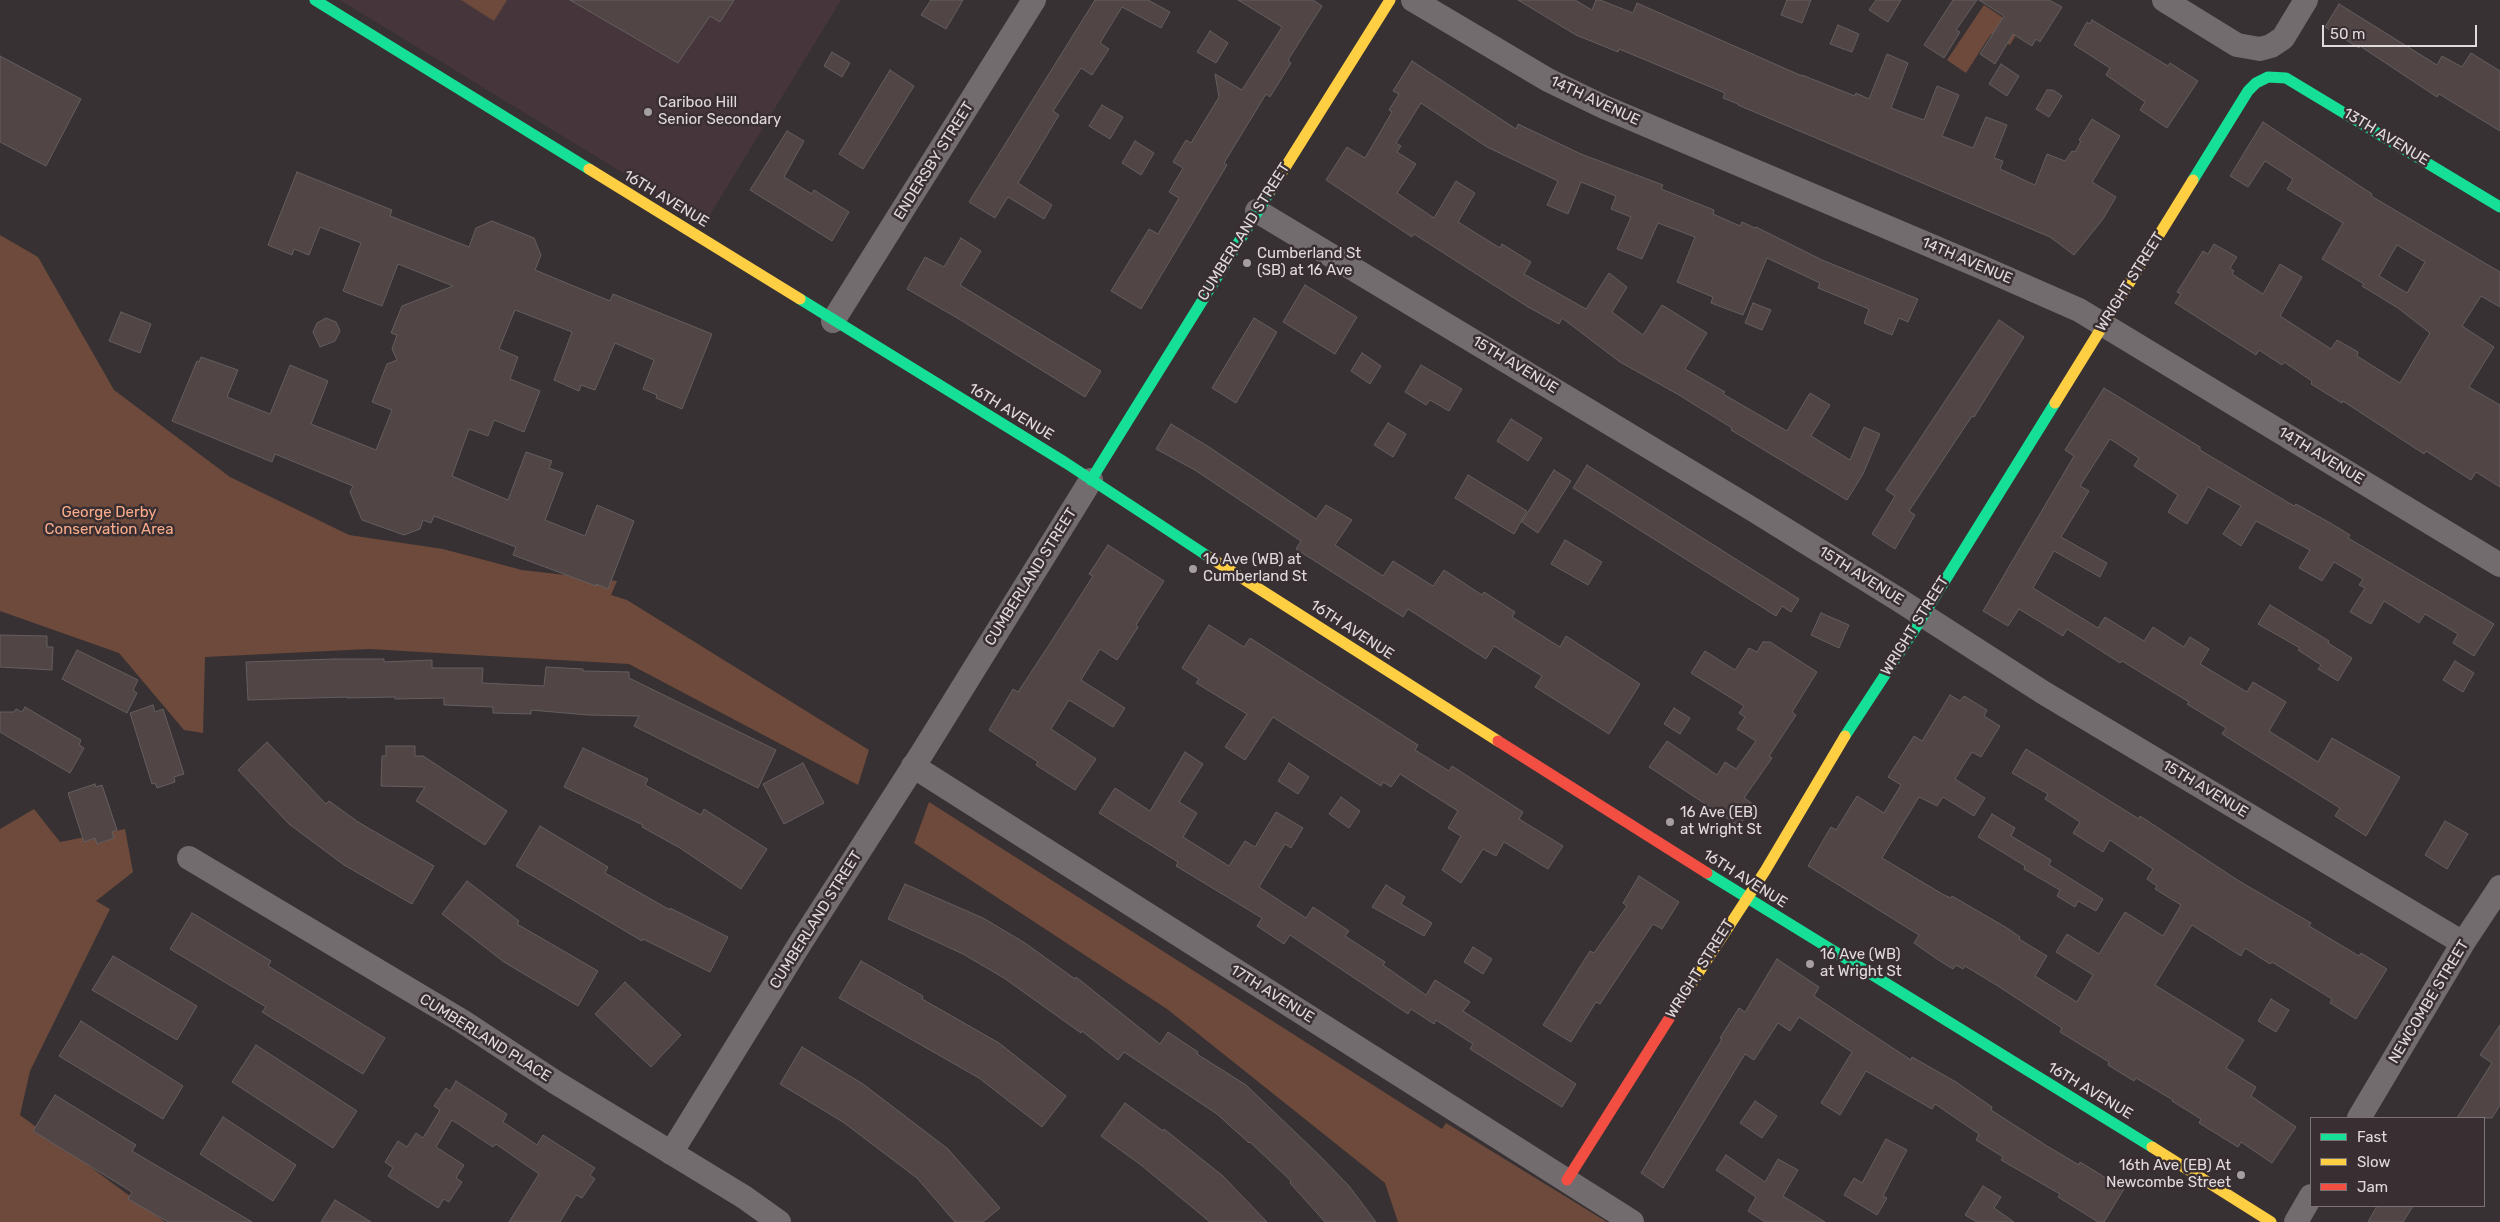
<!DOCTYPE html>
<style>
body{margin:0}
#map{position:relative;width:2500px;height:1222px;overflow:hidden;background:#373133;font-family:Rubik,sans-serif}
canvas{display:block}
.legend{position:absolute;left:2310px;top:1117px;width:175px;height:90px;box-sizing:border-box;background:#392f32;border:1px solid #7c7376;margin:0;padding:6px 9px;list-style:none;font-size:15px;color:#e1dadc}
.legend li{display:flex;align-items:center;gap:10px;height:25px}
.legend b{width:25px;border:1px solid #7c7376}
.scale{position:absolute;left:2322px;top:25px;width:155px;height:22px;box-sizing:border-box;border:2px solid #e1dadc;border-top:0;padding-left:6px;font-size:15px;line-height:18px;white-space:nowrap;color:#e1dadc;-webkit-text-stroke:4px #392f32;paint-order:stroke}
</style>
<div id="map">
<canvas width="2500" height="1222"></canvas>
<ul class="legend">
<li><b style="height:6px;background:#16e098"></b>Fast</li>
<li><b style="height:6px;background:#ffcf43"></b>Slow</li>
<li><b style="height:6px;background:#f24e42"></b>Jam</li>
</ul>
<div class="scale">50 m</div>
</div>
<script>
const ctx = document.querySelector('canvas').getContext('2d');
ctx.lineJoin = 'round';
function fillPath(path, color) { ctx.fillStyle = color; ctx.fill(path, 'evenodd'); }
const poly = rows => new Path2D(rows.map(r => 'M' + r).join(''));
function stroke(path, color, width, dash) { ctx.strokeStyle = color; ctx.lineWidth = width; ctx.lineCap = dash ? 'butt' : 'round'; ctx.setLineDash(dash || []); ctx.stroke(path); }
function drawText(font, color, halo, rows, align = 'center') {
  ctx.font = font + ' Rubik,sans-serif'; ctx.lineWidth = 5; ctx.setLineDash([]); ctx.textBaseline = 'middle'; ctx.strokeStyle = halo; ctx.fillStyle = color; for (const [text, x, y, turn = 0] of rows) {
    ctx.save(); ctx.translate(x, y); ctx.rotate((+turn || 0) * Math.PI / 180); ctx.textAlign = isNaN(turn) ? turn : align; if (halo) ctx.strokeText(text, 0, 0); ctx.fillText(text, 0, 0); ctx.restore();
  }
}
const built = poly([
 [340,0,841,0,705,223]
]);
const green = poly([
 [461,0,507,0,494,21],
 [1984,5,2005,19,2024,22,2010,45,1991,34,1966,73,1947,60],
 [0,235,38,257,114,390,230,477,349,535,443,549,522,570,617,581,611,595,627,600,869,750,858,785,629,664,369,649,205,657,203,733,184,730,119,653,0,611],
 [929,802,1442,1129,1446,1123,1607,1222,1398,1222,1385,1183,1167,1009,914,843],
 [34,809,60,842,125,829,133,872,96,901,110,909,30,1071,20,1115,165,1222,0,1222,0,829]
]);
const building = poly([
 [570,0,734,0,720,22,710,16,678,63,570,0],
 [931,0,963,0,946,29,921,15,931,0],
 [1095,0,1148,0,1170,12,1161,28,1122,7,1100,43,1109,49,1092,75,1081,68,1053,111,1059,115,1018,183,1052,205,1044,219,1008,197,995,218,969,202,1095,0],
 [1238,0,1313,0,1322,6,1288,60,1291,63,1270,97,1266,94,1224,163,1227,165,1141,309,1111,291,1149,229,1158,234,1179,198,1169,192,1183,168,1173,162,1186,140,1191,143,1219,97,1215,74,1242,90,1282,27,1238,0],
 [1518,0,1575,0,1592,10,1596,0,1600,0,1633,13,1637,3,1802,76,1802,75,1855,96,1856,93,1869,99,1887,54,1908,63,1891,108,1924,120,1937,86,1959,95,1942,136,1973,148,1986,117,2007,125,1994,158,2003,161,2000,169,2035,185,2047,154,2065,161,2072,151,2075,152,2081,141,2079,140,2092,119,2120,136,2092,182,2116,197,2103,219,2074,255,2050,237,1738,105,1738,104,1723,98,1725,93,1619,49,1618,52,1576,35,1518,0],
 [1787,0,1811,0,1802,23,1781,15,1787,0],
 [1876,0,1901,0,1888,22,1869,10,1876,0],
 [1953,0,1977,0,1956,30,1960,32,1944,58,1924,45,1953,0],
 [1979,0,2049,0,2062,7,2040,42,2036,39,2032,46,2013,34,1995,64,1980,54,2004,16,1979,0],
 [2339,4,2437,65,2442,56,2462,67,2471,53,2500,71,2500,131,2439,94,2437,97,2360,46,2359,48,2325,27,2339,4],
 [2092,20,2168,66,2170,63,2198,81,2167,128,2140,110,2145,102,2106,75,2110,68,2074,45,2087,22,2090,24,2092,20],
 [1838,25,1859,34,1852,52,1830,44,1838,25],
 [1210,31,1228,43,1216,63,1197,52,1210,31],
 [832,52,850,63,842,77,824,66,832,52],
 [0,56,81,99,46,166,0,142,0,56],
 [1412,61,1516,129,1518,124,1581,154,1663,185,1661,189,1714,210,1713,214,1740,226,1742,222,1755,228,1756,227,1822,260,1918,299,1908,322,1899,318,1892,335,1864,323,1869,309,1818,288,1820,283,1767,258,1743,315,1711,303,1713,297,1677,282,1695,237,1658,223,1642,259,1617,249,1631,217,1611,209,1616,196,1581,182,1568,214,1547,205,1558,181,1487,147,1421,103,1396,143,1401,146,1397,152,1416,164,1397,193,1434,218,1456,181,1475,193,1458,222,1500,248,1502,244,1531,262,1524,274,1586,309,1609,273,1627,287,1612,312,1643,335,1662,305,1667,308,1707,333,1685,369,1725,392,1723,394,1787,431,1810,393,1830,405,1811,436,1850,460,1864,427,1880,434,1863,474,1847,500,1731,430,1732,428,1679,395,1620,362,1562,318,1559,324,1528,307,1414,234,1412,237,1326,180,1347,147,1365,158,1392,112,1389,110,1399,94,1393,91,1412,61],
 [2001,64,2019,76,2007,96,1989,84,2001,64],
 [890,70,914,86,863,169,839,154,890,70],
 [2047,90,2053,90,2062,96,2049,117,2036,109,2047,90],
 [1102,105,1123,117,1110,139,1089,126,1102,105],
 [2263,122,2372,194,2371,196,2500,272,2500,307,2481,296,2462,326,2494,347,2469,387,2500,405,2500,487,2476,472,2471,480,2426,451,2424,454,2343,401,2342,403,2311,384,2312,381,2284,362,2282,365,2259,350,2256,355,2175,303,2181,294,2177,292,2203,251,2208,254,2214,244,2237,257,2230,268,2234,271,2232,274,2263,294,2280,264,2302,277,2280,316,2331,349,2337,340,2358,352,2357,356,2400,383,2430,333,2398,308,2362,286,2364,284,2322,259,2343,223,2287,189,2293,179,2265,161,2248,187,2230,176,2263,122],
 [2397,245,2425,262,2407,293,2379,276,2397,245],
 [787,131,804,141,784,177,812,194,814,190,849,212,832,241,750,190,787,131],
 [1135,141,1154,153,1141,175,1122,163,1135,141],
 [297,172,392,210,390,216,469,247,476,228,492,221,534,238,541,255,535,270,610,301,613,294,712,334,682,409,656,398,657,395,643,389,654,360,615,343,595,390,581,385,579,391,554,380,572,332,515,310,499,349,518,357,510,379,540,391,524,432,494,420,488,436,469,429,452,476,508,500,526,452,552,461,549,468,563,473,545,520,585,536,597,505,634,521,608,589,596,584,596,586,513,555,516,547,434,516,431,523,423,520,420,529,404,535,362,520,350,492,353,486,275,454,272,462,172,421,197,361,199,362,201,357,238,370,227,397,270,414,290,365,328,381,311,424,376,450,392,410,372,402,387,364,397,360,392,349,397,335,391,333,402,306,453,286,398,264,382,306,343,291,361,243,320,227,309,255,294,249,292,255,268,245,297,172],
 [961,238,981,251,960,285,1101,371,1085,397,959,319,907,289,925,257,944,267,961,238],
 [1305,285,1357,317,1335,354,1283,322,1305,285],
 [1753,303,1771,310,1762,330,1745,323,1753,303],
 [121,312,151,324,140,353,109,341,121,312],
 [326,318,336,322,340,331,335,341,320,347,313,332,317,323,326,318],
 [1254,318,1277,332,1236,403,1212,388,1254,318],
 [1999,320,2024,337,1974,417,1972,416,1909,511,1915,515,1895,549,1872,534,1895,496,1886,490,1999,320],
 [1362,353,1381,366,1370,384,1351,371,1362,353],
 [1421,365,1462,389,1449,411,1430,400,1426,405,1405,392,1421,365],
 [2104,388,2200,447,2200,450,2294,506,2296,504,2332,524,2350,535,2348,538,2494,624,2474,656,2453,643,2458,634,2425,614,2419,623,2384,601,2371,624,2350,612,2365,588,2359,585,2363,579,2334,562,2322,581,2299,568,2310,550,2256,521,2241,546,2223,534,2241,506,2208,487,2187,524,2168,512,2178,495,2134,466,2139,458,2110,439,2080,486,2089,491,2061,537,2107,563,2100,577,2054,551,2033,588,2098,628,2105,617,2144,641,2153,627,2184,647,2190,637,2209,649,2200,664,2247,692,2253,682,2286,702,2269,731,2318,762,2332,738,2400,777,2366,836,2335,816,2340,808,2222,734,2226,728,2187,704,2189,702,2122,661,2120,663,2067,629,2063,636,2019,609,2008,626,1983,611,2074,456,2065,450,2104,388],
 [1511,419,1542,438,1528,461,1497,441,1511,419],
 [1388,423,1406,434,1393,457,1374,445,1388,423],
 [1171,424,1209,447,1316,519,1326,505,1352,520,1335,545,1383,576,1393,561,1433,586,1444,570,1482,595,1484,592,1515,612,1512,617,1560,647,1566,636,1640,684,1609,734,1535,687,1542,676,1494,646,1486,659,1408,609,1403,617,1296,549,1301,541,1195,470,1156,449,1171,424],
 [1587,465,1799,599,1791,612,1782,606,1776,616,1573,488,1587,465],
 [1554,470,1571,481,1538,533,1522,522,1554,470],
 [1468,475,1527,511,1514,534,1455,498,1468,475],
 [1565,540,1602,562,1588,585,1551,564,1565,540],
 [1108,545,1164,581,1136,625,1138,627,1117,660,1100,649,1081,680,1125,708,1113,727,1069,700,1051,729,1096,759,1075,790,1036,765,1038,762,989,730,1013,689,1018,692,1049,645,1093,576,1089,574,1108,545],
 [2270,605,2329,641,2328,643,2352,658,2338,681,2318,669,2321,665,2298,650,2300,648,2258,624,2270,605],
 [1821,613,1849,625,1839,648,1811,635,1821,613],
 [1209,625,1244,647,1250,638,1418,745,1415,750,1449,771,1452,766,1523,812,1519,819,1563,846,1548,869,1504,842,1496,856,1483,849,1461,883,1442,870,1461,836,1448,828,1458,811,1400,774,1391,787,1383,782,1381,786,1276,719,1273,717,1245,760,1225,747,1247,714,1196,683,1199,679,1182,668,1209,625],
 [0,635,47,636,47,647,53,647,52,670,0,667,0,635],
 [1763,642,1770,642,1817,672,1792,712,1796,715,1769,756,1772,758,1744,798,1753,804,1739,826,1649,767,1667,741,1717,775,1725,762,1736,769,1756,741,1737,729,1745,717,1739,713,1744,706,1691,673,1705,651,1735,670,1749,648,1757,652,1763,642],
 [77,650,138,680,133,690,137,693,127,713,62,679,77,650],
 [335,659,384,659,384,662,432,660,432,668,483,668,482,683,544,686,546,667,583,669,583,671,629,672,629,678,776,750,758,788,634,726,639,716,588,715,531,710,531,714,493,713,493,707,444,705,444,698,395,699,395,697,347,698,347,697,248,700,246,662,335,659],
 [2455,661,2474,673,2463,692,2443,680,2455,661],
 [1950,695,1960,701,1964,696,1987,710,1984,716,2000,726,1981,757,1972,752,1955,779,1985,798,1974,816,1943,797,1937,806,1919,797,1882,858,1944,895,1951,898,1952,896,2007,928,2020,937,2019,939,2047,956,2035,976,2077,1002,2093,975,2056,952,2067,934,2099,954,2125,912,2163,936,2181,905,2155,889,2157,886,2147,879,2153,869,2110,840,2103,852,2073,833,2080,822,2045,799,2048,794,2012,773,2026,749,2139,819,2140,816,2239,881,2311,923,2309,926,2359,956,2361,953,2387,969,2356,1019,2330,1003,2332,999,2272,962,2270,964,2245,948,2241,956,2192,925,2155,985,2244,1040,2226,1068,2256,1087,2251,1096,2296,1127,2272,1163,2241,1142,2238,1147,2199,1123,2201,1119,2172,1101,2173,1100,2136,1078,2134,1081,2108,1065,2109,1062,2060,1032,2062,1028,1998,986,1965,966,1963,969,1956,965,1953,969,1940,961,1914,943,1919,935,1808,866,1831,827,1836,830,1857,796,1884,813,1901,785,1888,777,1914,736,1922,741,1950,695],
 [153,705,155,712,163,709,184,774,174,777,175,782,157,788,155,783,152,784,130,713,153,705],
 [25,707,81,740,79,745,84,748,70,773,0,732,0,712,14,712,16,709,22,712,25,707],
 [1674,708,1690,718,1680,734,1664,724,1674,708],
 [267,742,326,804,329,801,358,822,434,866,412,904,344,865,289,824,238,770,267,742],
 [386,746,415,746,415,756,423,756,507,811,485,845,416,801,425,787,381,786,382,756,386,756,386,746],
 [583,748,648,779,645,785,701,815,704,809,767,849,741,889,680,848,642,827,643,825,564,787,583,748],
 [1185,752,1203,764,1179,802,1197,813,1183,837,1229,866,1245,841,1255,847,1276,812,1303,828,1291,848,1285,844,1259,887,1306,918,1313,907,1349,931,1345,936,1385,962,1383,965,1426,995,1435,980,1470,1002,1463,1011,1576,1084,1562,1107,1470,1049,1473,1044,1436,1020,1434,1024,1411,1009,1408,1014,1290,935,1284,944,1257,926,1262,918,1176,866,1178,862,1099,813,1115,788,1150,811,1185,752],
 [803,763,824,803,784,824,763,784,803,763],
 [1289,763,1309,777,1298,794,1278,781,1289,763],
 [95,784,96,787,102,785,117,830,112,832,114,838,97,844,95,838,84,842,68,793,95,784],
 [1341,797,1360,811,1349,828,1329,814,1341,797],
 [1992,814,2015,828,2011,836,2051,860,2049,865,2103,899,2096,911,2078,901,2075,907,2057,896,2060,890,2024,869,2025,866,1978,837,1992,814],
 [2445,821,2468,834,2447,869,2425,855,2445,821],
 [540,826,608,867,605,873,670,910,670,908,728,937,710,972,643,939,642,941,516,866,540,826],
 [1639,876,1679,902,1662,929,1653,924,1600,1004,1596,1002,1571,1042,1543,1025,1590,951,1594,953,1627,906,1623,903,1639,876],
 [467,881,519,921,517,924,598,971,578,1006,504,962,442,914,467,881],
 [905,884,983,918,1025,943,1075,979,1076,977,1160,1044,1168,1032,1198,1052,1197,1054,1246,1085,1320,1156,1349,1186,1376,1222,1325,1222,1290,1183,1291,1181,1250,1142,1249,1143,1217,1114,1124,1052,1118,1060,1082,1031,1081,1033,1004,978,963,954,888,919,905,884],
 [1386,885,1405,897,1401,904,1432,923,1424,936,1372,907,1386,885],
 [192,913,271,961,268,966,385,1038,363,1074,262,1012,266,1007,170,949,192,913],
 [1473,947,1492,959,1483,974,1464,962,1473,947],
 [113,956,197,1006,177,1040,92,990,113,956],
 [1777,959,1819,987,1814,996,1841,1014,1911,1060,1912,1057,1956,1082,1992,1107,1991,1110,2047,1146,2079,1165,2080,1162,2124,1189,2104,1222,2098,1222,2058,1197,2060,1194,2001,1160,2003,1157,1976,1140,1979,1134,1935,1104,1932,1109,1866,1071,1840,1115,1821,1103,1852,1052,1799,1017,1790,1031,1778,1023,1754,1060,1745,1054,1663,1188,1641,1173,1722,1039,1720,1038,1739,1008,1745,1012,1777,959],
 [861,961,923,996,922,999,999,1043,1066,1096,1042,1127,979,1078,839,998,861,961],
 [625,982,681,1035,651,1067,595,1014,625,982],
 [2271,999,2289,1010,2276,1032,2258,1021,2271,999],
 [81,1021,183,1086,163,1119,59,1056,81,1021],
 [2500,1025,2500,1105,2492,1118,2457,1118,2492,1063,2480,1055,2500,1025],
 [256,1045,357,1111,333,1148,232,1082,256,1045],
 [802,1047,863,1084,948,1149,1000,1208,983,1222,955,1222,917,1178,843,1122,780,1084,802,1047],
 [456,1081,507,1114,503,1122,537,1145,543,1135,595,1168,590,1175,595,1179,582,1198,576,1195,560,1222,509,1222,539,1174,496,1144,493,1147,452,1120,436,1147,464,1165,456,1178,462,1182,449,1202,444,1199,438,1208,388,1176,393,1168,385,1162,398,1141,407,1147,416,1133,423,1138,440,1110,434,1106,446,1088,450,1091,456,1081],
 [55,1095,136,1145,132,1151,252,1222,168,1222,128,1199,132,1192,33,1131,55,1095],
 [1755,1101,1777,1116,1762,1138,1740,1123,1755,1101],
 [1125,1103,1163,1131,1164,1129,1223,1176,1267,1222,1210,1222,1141,1165,1101,1136,1125,1103],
 [223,1117,296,1165,273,1201,200,1154,223,1117],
 [1886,1139,1907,1150,1883,1196,1887,1198,1877,1215,1844,1195,1854,1178,1862,1183,1886,1139],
 [1726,1155,1765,1182,1778,1159,1798,1170,1783,1196,1825,1222,1765,1222,1748,1211,1756,1197,1716,1170,1726,1155],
 [1983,1186,2001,1197,1994,1208,2014,1222,1977,1222,1965,1215,1983,1186],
 [335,1200,371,1222,321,1222,335,1200],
 [2377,1206,2413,1206,2403,1222,2368,1222,2377,1206]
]);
const street = poly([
 [1413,0,1548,80,1604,107,1981,267,2079,310,2500,565],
 [2164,0,2237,45,2260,49,2271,46,2283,38,2306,0],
 [1257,211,1752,509,1896,598,2044,693,2463,943],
 [833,321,1034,0],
 [913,766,1632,1222],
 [189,858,462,1021,555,1082,744,1197,779,1222],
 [2359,1118,2463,943,2500,887],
 [671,1153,801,942,924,750,1091,480],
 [2296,1222,2311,1196]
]);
const fast = poly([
 [315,0,589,169],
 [2193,180,2248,91,2256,83,2268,77,2286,78,2500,207],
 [800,299,1066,463,1209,557],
 [1091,480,1271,190],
 [1845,736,1913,632,2055,403],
 [1707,873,2152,1147]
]);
const slow = poly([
 [589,169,800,299],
 [1271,190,1390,0],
 [2055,403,2193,180],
 [1209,557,1498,741],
 [1682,998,1765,871,1845,736],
 [2152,1147,2271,1222]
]);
const jam = poly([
 [1498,741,1707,873],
 [1567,1180,1682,998]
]);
const markers = [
 [648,112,5,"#a69fa1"],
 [1247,263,5,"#a69fa1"],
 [1193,569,5,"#a69fa1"],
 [1670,822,5,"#a69fa1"],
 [1810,964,5,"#a69fa1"],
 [2241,1175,5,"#a69fa1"]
];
const streetNames = [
 ["14TH AVENUE",1595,101,25],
 ["13TH AVENUE",2386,137,31],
 ["ENDERSBY STREET",934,161,-58],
 ["16TH AVENUE",666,199,31],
 ["CUMBERLAND STREET",1244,232,-58],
 ["14TH AVENUE",1967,261,23],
 ["WRIGHT STREET",2130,282,-58],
 ["15TH AVENUE",1515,365,31],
 ["16TH AVENUE",1011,412,31],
 ["14TH AVENUE",2321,456,31],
 ["15TH AVENUE",1861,576,32],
 ["CUMBERLAND STREET",1031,577,-58],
 ["WRIGHT STREET",1915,626,-58],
 ["16TH AVENUE",1352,630,33],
 ["15TH AVENUE",2205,789,31],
 ["16TH AVENUE",1745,879,32],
 ["CUMBERLAND STREET",816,920,-58],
 ["WRIGHT STREET",1700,969,-58],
 ["17TH AVENUE",1272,994,32],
 ["NEWCOMBE STREET",2429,1002,-59],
 ["CUMBERLAND PLACE",485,1038,32],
 ["16TH AVENUE",2090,1091,31]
];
const poiNames = [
 ["Cariboo Hill",658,103],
 ["Senior Secondary",658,120],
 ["Cumberland St",1257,254],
 ["(SB) at 16 Ave",1257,271],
 ["16 Ave (WB) at",1203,560],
 ["Cumberland St",1203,577],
 ["16 Ave (EB)",1680,813],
 ["at Wright St",1680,830],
 ["16 Ave (WB)",1820,955],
 ["at Wright St",1820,972],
 ["16th Ave (EB) At",2231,1166,"right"],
 ["Newcombe Street",2231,1183,"right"]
];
const parkNames = [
 ["George Derby",109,513],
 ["Conservation Area",109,530]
];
fillPath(built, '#46363b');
fillPath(green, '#6d4a3b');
fillPath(building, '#514546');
stroke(building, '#645e5f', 1);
stroke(street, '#726c6f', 24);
stroke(fast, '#16e098', 11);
stroke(slow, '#ffcf43', 11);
stroke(jam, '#f24e42', 11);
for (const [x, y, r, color] of markers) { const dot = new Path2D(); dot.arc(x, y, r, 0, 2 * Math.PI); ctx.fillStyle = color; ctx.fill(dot); stroke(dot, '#392f32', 2); }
drawText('15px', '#e1dadc', '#392f32', streetNames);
drawText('15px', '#e1dadc', '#392f32', poiNames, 'left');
drawText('15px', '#faac8a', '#392f32', parkNames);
</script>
